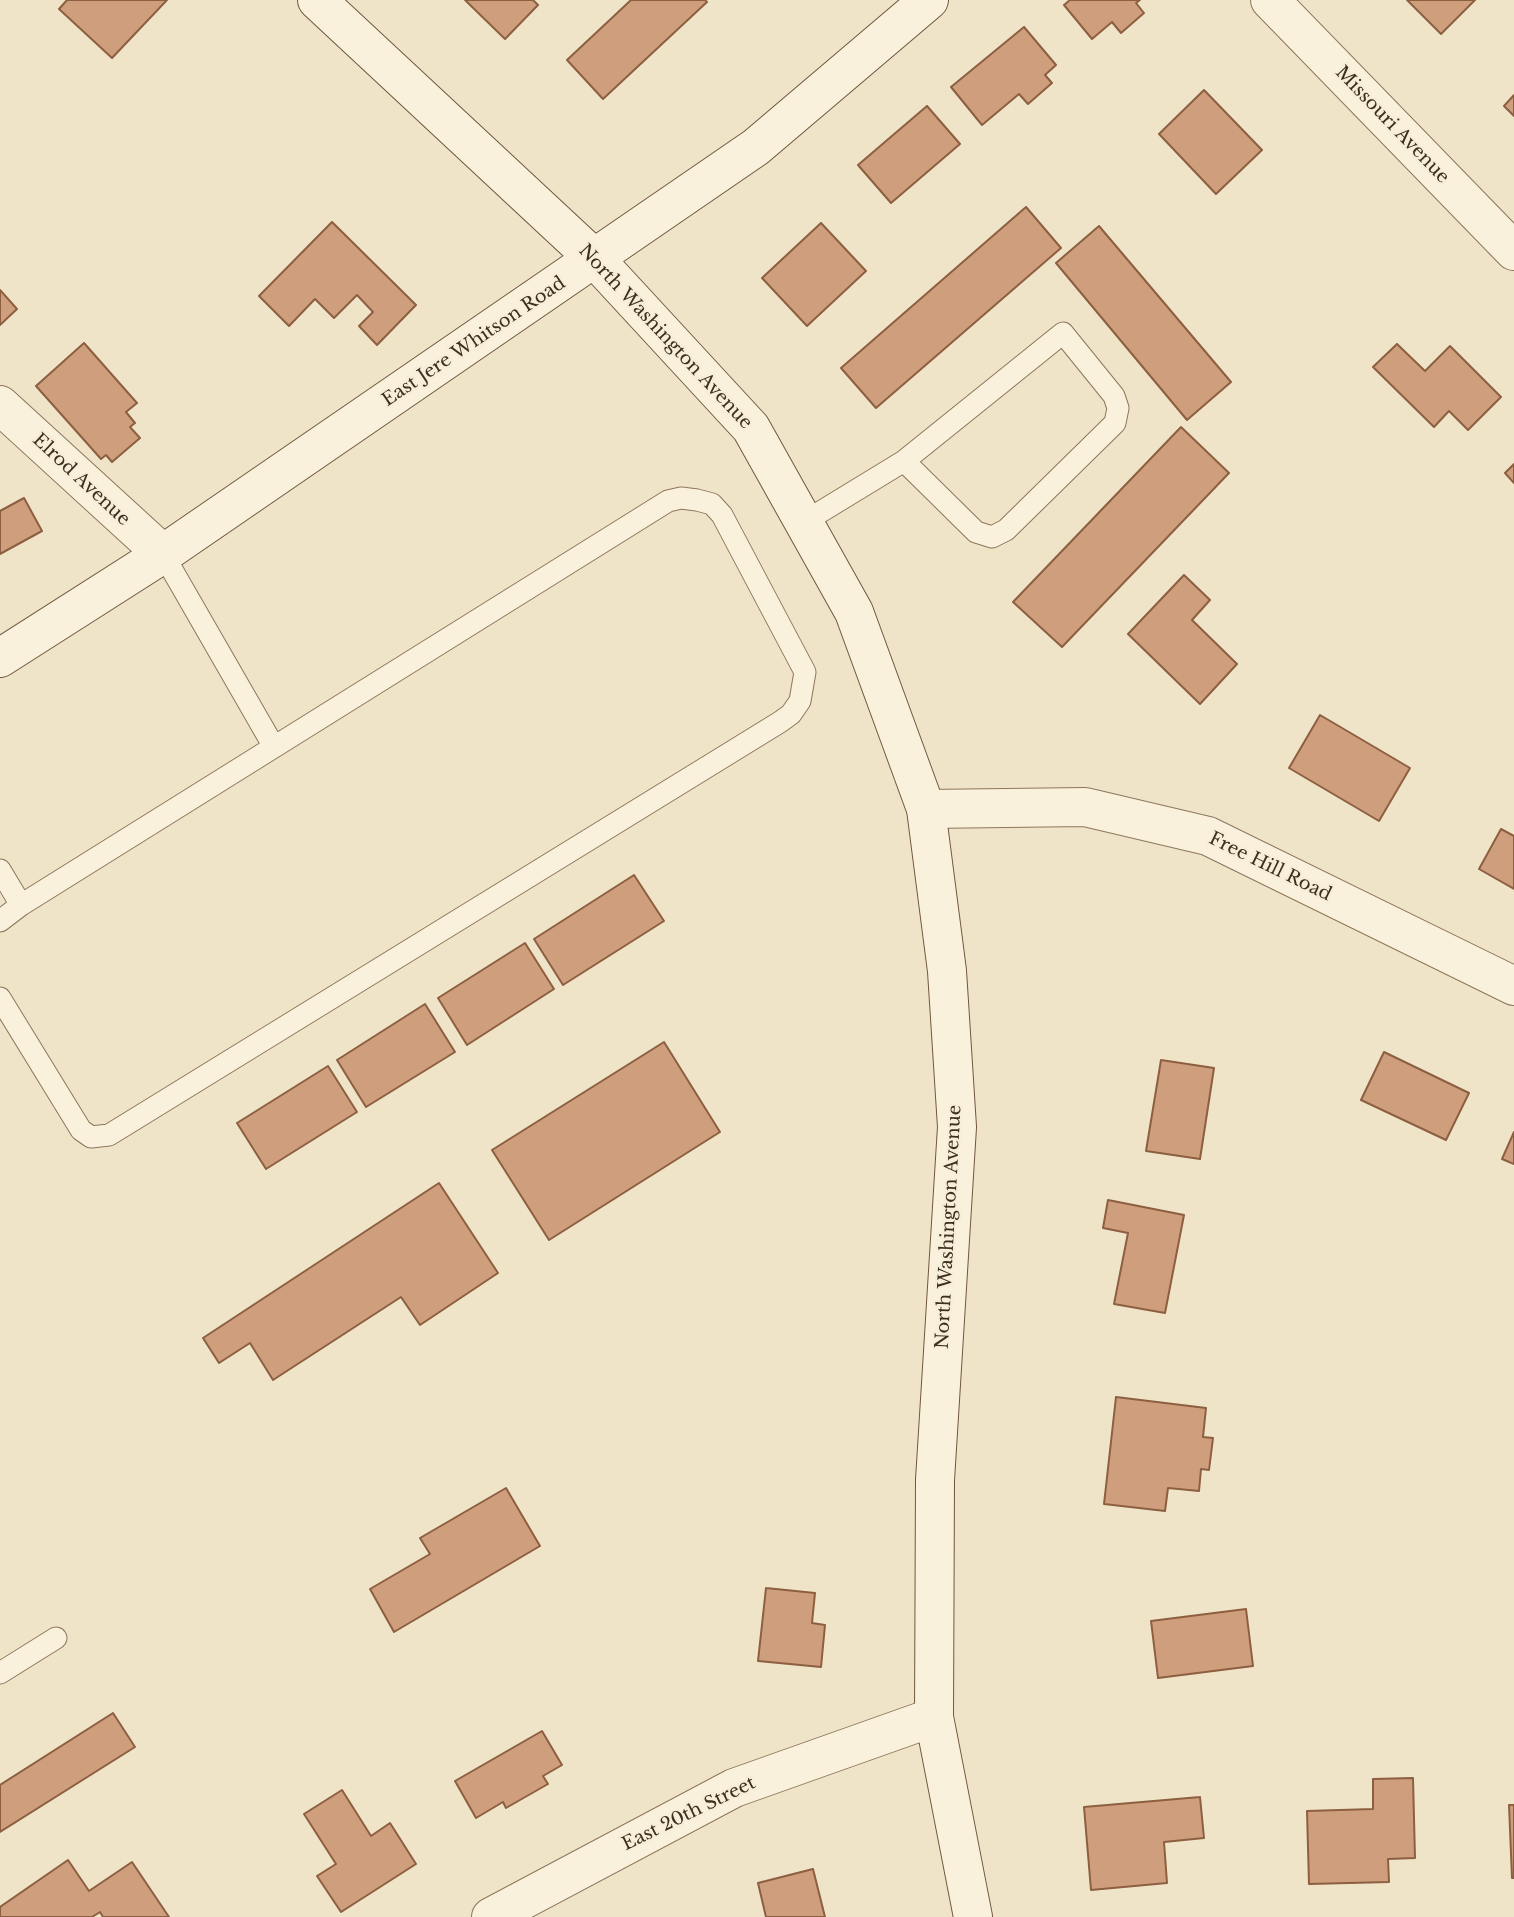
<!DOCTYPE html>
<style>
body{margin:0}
canvas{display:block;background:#f0e4c8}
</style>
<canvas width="1514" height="1917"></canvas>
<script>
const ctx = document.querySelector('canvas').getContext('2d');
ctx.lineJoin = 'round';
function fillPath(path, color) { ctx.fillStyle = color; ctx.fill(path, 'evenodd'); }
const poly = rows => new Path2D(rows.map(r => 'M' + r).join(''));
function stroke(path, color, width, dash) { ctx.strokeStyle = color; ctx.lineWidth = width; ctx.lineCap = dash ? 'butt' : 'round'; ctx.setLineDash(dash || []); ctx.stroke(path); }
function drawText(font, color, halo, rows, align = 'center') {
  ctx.font = font + ' "Libre Baskerville",serif'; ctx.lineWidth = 5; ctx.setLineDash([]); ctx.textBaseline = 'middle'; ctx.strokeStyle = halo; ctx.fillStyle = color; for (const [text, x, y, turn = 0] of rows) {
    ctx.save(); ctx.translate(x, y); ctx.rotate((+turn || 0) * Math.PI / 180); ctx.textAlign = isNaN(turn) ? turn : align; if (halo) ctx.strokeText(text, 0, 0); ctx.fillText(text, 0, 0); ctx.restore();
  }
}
const building = poly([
 [67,0,167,0,112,58,59,9,67,0],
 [465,0,533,0,538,5,505,39,465,0],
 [631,0,705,0,707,2,603,99,567,60,631,0],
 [1070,0,1140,0,1136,3,1144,13,1121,33,1112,22,1092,39,1064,5,1070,0],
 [1407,0,1475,0,1441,34,1407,0],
 [1024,27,1056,65,1045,75,1052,83,1028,104,1019,94,982,125,951,87,1024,27],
 [1204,90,1262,150,1216,194,1159,134,1204,90],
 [1514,95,1514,116,1504,106,1514,95],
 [927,106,960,144,891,203,858,165,927,106],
 [1026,207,1061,248,876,408,841,368,1026,207],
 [332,222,416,305,377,345,359,326,373,312,357,295,334,318,315,299,289,326,259,296,332,222],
 [821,223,866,271,807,326,762,278,821,223],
 [1099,226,1231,382,1187,420,1056,263,1099,226],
 [0,290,17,309,0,325,0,290],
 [84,343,137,403,126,412,135,423,130,427,140,438,112,462,106,455,101,459,36,386,84,343],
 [1397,344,1425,371,1450,346,1501,397,1468,430,1449,411,1434,427,1373,367,1397,344],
 [1181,427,1229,473,1062,647,1013,602,1181,427],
 [1514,464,1514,483,1505,473,1514,464],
 [24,498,42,531,0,554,0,511,24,498],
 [1184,575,1210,600,1192,620,1237,664,1200,704,1128,634,1184,575],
 [1320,715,1410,768,1379,821,1289,768,1320,715],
 [1501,829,1514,836,1514,889,1479,869,1501,829],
 [634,875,664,921,563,985,534,939,634,875],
 [525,943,554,989,467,1045,438,998,525,943],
 [425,1004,455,1052,366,1107,337,1060,425,1004],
 [664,1042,720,1132,549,1240,492,1150,664,1042],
 [1384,1052,1469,1093,1446,1140,1361,1100,1384,1052],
 [1161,1060,1214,1068,1200,1159,1146,1151,1161,1060],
 [328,1066,357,1112,266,1169,237,1123,328,1066],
 [1514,1132,1514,1164,1502,1159,1514,1132],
 [439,1183,498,1273,420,1325,401,1297,273,1380,250,1343,219,1363,203,1338,439,1183],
 [1108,1200,1184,1215,1165,1313,1114,1304,1128,1233,1103,1228,1108,1200],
 [1116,1397,1206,1408,1203,1437,1213,1438,1209,1470,1201,1469,1199,1491,1168,1488,1165,1511,1104,1504,1116,1397],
 [506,1488,540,1546,394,1632,370,1589,430,1554,420,1538,506,1488],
 [766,1588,815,1593,812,1623,825,1625,821,1667,758,1661,766,1588],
 [1246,1609,1253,1666,1158,1678,1151,1621,1246,1609],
 [113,1713,135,1747,0,1832,0,1785,113,1713],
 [542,1731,562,1765,543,1776,548,1784,506,1808,503,1802,476,1818,455,1781,542,1731],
 [1413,1778,1415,1858,1388,1859,1389,1882,1309,1884,1307,1811,1373,1809,1373,1779,1413,1778],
 [342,1790,371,1836,390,1823,416,1864,341,1912,317,1876,336,1864,304,1814,342,1790],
 [1200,1797,1204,1838,1164,1842,1167,1883,1091,1890,1084,1807,1200,1797],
 [1509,1805,1514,1805,1514,1878,1512,1878,1509,1805],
 [68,1860,89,1891,132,1862,169,1917,103,1917,100,1912,92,1917,0,1917,0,1907,68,1860],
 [813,1869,825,1917,766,1917,758,1883,813,1869]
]);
const lane = poly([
 [804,522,904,461,1063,333,1114,396,1118,408,1115,423,1006,530,992,537,976,532,904,461],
 [163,554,274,747],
 [0,870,21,905],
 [0,921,21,905,668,501,681,498,697,500,712,504,722,515,805,672,800,701,791,714,780,722,109,1135,91,1137,81,1130,0,998],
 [0,1673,56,1638]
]);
const street = poly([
 [1270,0,1514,251],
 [0,405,163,554],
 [926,809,1085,807,1208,836,1514,986],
 [491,1917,734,1788,934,1717]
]);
const secondary = poly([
 [317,0,595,259,751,428,854,612,926,809,947,971,957,1127,935,1480,934,1717,973,1917],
 [0,658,163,554,756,147,929,0]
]);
const streetNames = [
 ["Missouri Avenue",1392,125,46],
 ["North Washington Avenue",665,337,47],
 ["East Jere Whitson Road",474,342,-34],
 ["Elrod Avenue",81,480,43],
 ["Free Hill Road",1270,867,26],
 ["North Washington Avenue",949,1227,-87],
 ["East 20th Street",689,1814,-26]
];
fillPath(building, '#cf9f7d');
stroke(building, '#8d5f41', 2);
stroke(lane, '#8d765c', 23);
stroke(street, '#8d765c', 40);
stroke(secondary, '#6f573f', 40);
stroke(lane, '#faf1dc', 21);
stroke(street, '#faf1dc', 38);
stroke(secondary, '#faf1dc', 38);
drawText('18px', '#3d2e20', '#f7eed8', streetNames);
</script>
